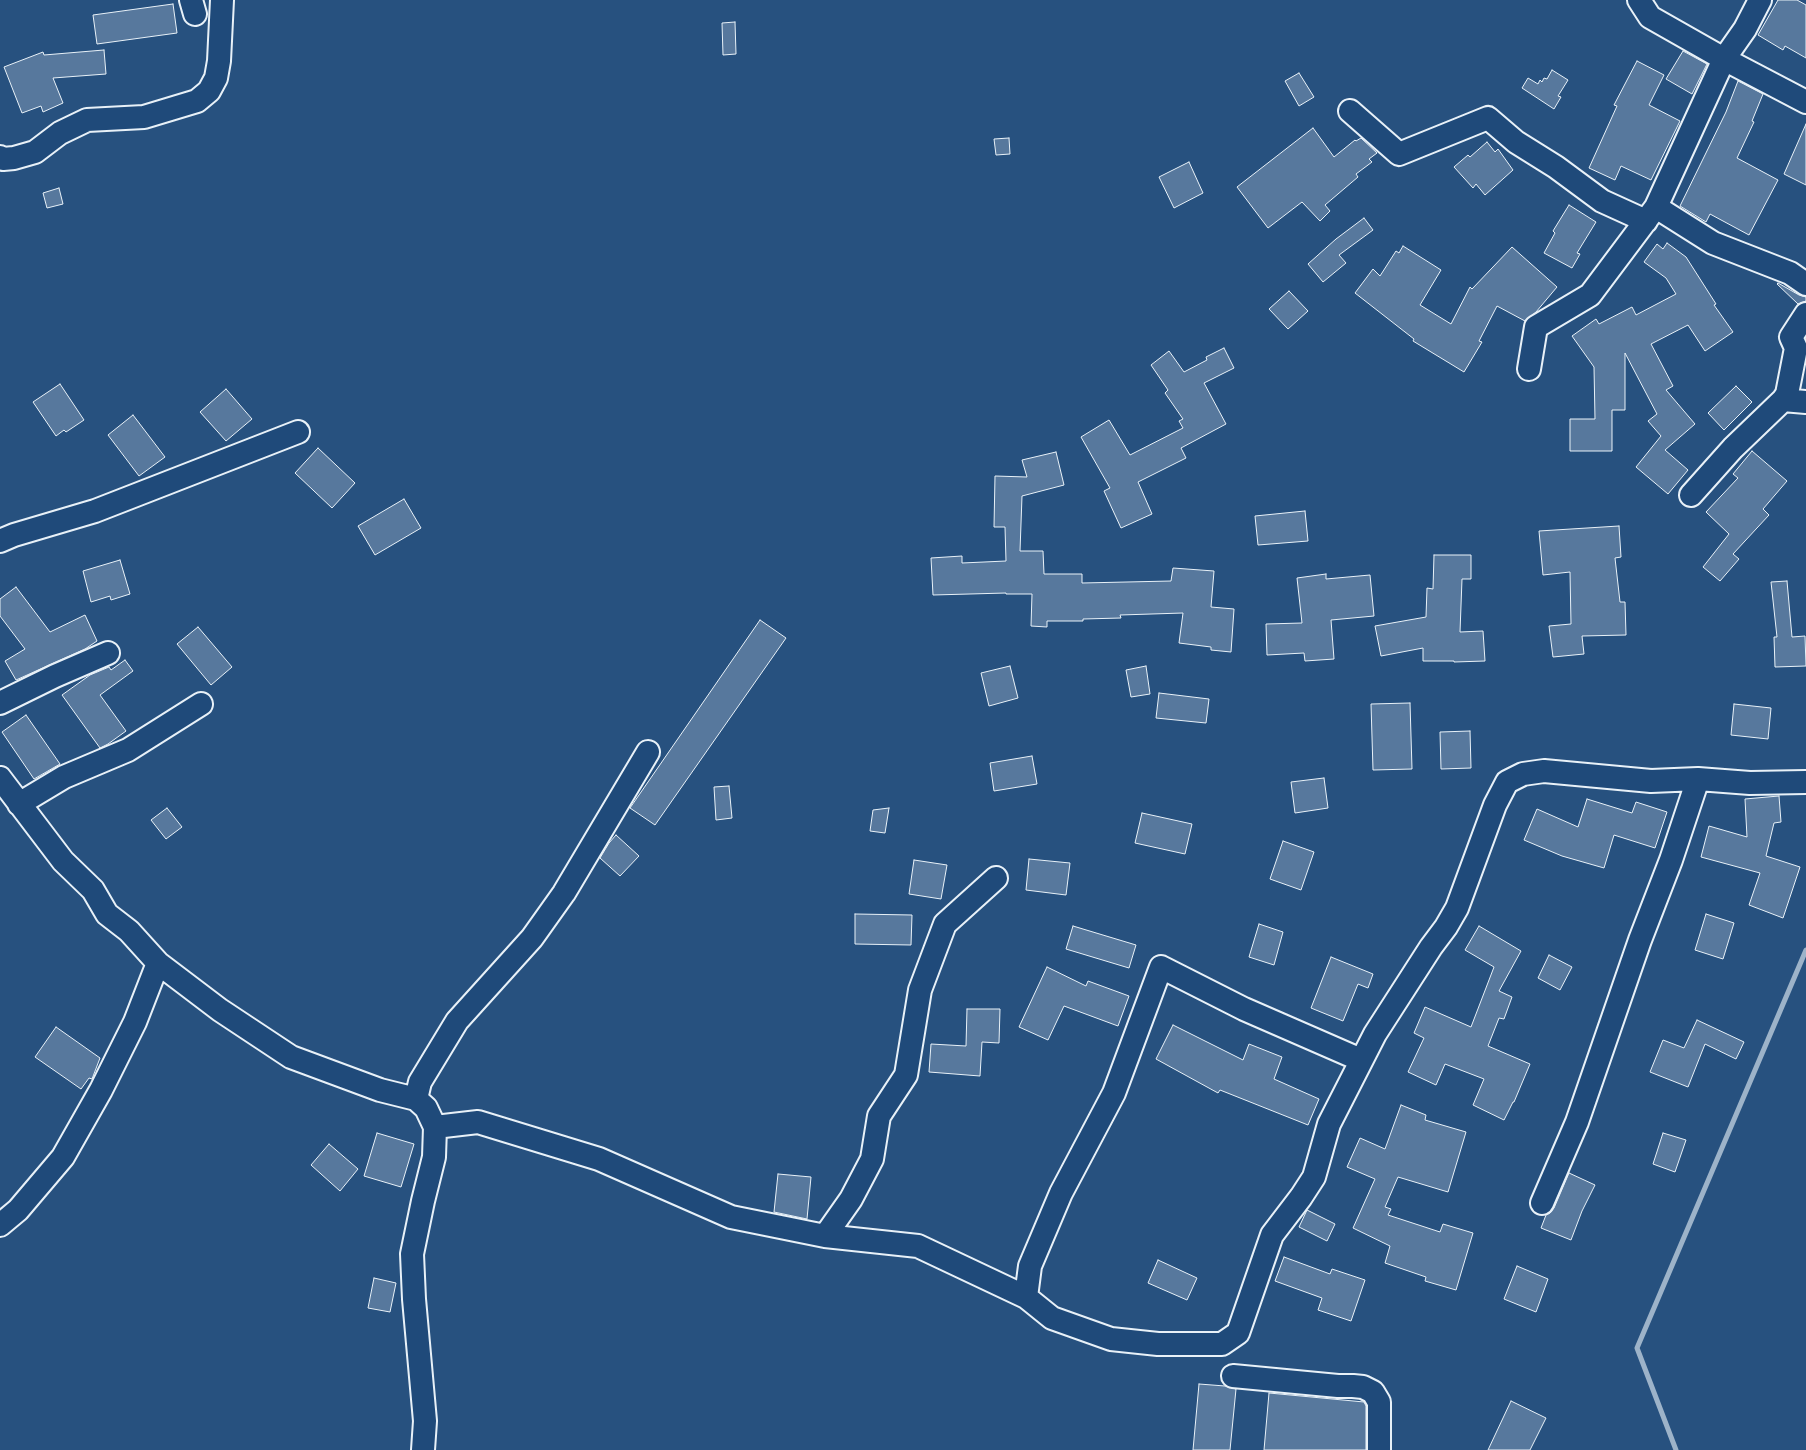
<!DOCTYPE html>
<style>
body{margin:0}
canvas{display:block;background:#27517f}
</style>
<canvas width="1806" height="1450"></canvas>
<script>
const ctx = document.querySelector('canvas').getContext('2d');
ctx.lineJoin = 'round';
const poly = rows => new Path2D(rows.map(r => 'M' + r).join(''));
function stroke(path, color, width, dash) { ctx.strokeStyle = color; ctx.lineWidth = width; ctx.lineCap = dash ? 'butt' : 'round'; ctx.setLineDash(dash || []); ctx.stroke(path); }
function fillPath(path, color) { ctx.fillStyle = color; ctx.fill(path, 'evenodd'); }
const stream = poly([
 [1676,1450,1637,1348,1806,950]
]);
const building = poly([
 [1778,0,1797,0,1806,5,1806,58,1785,46,1783,50,1758,35,1778,0],
 [173,4,177,33,97,44,93,15,173,4],
 [735,22,736,54,723,55,722,23,735,22],
 [104,50,106,74,53,78,63,103,43,112,41,106,22,113,4,67,43,52,44,55,104,50],
 [1683,51,1707,64,1692,94,1666,79,1683,51],
 [1637,61,1664,75,1649,105,1680,121,1651,180,1621,166,1615,180,1589,168,1617,106,1614,105,1637,61],
 [1552,70,1568,80,1558,96,1561,97,1554,109,1522,88,1528,78,1538,84,1540,80,1542,82,1544,78,1547,79,1552,70],
 [1299,73,1314,97,1299,106,1285,81,1299,73],
 [1738,81,1763,94,1752,121,1754,122,1737,158,1778,180,1749,235,1710,214,1706,222,1680,206,1726,112,1738,81],
 [1806,124,1806,185,1784,174,1806,124],
 [1313,128,1334,157,1355,140,1356,141,1361,138,1377,153,1369,159,1372,162,1356,174,1358,177,1325,205,1330,211,1320,221,1302,202,1268,228,1237,187,1313,128],
 [1009,138,1010,154,996,155,994,139,1009,138],
 [1487,142,1495,152,1498,149,1513,170,1485,195,1476,184,1473,188,1454,167,1468,155,1470,157,1487,142],
 [1189,162,1203,193,1174,208,1159,177,1189,162],
 [59,188,63,204,47,208,43,193,59,188],
 [1569,205,1596,222,1577,253,1580,254,1572,268,1544,253,1555,233,1553,231,1569,205],
 [1364,218,1373,230,1339,255,1346,263,1323,282,1308,264,1336,239,1364,218],
 [1667,243,1686,257,1716,304,1714,305,1733,332,1705,351,1688,325,1651,344,1673,386,1666,390,1695,424,1665,450,1688,470,1668,494,1636,467,1661,436,1648,421,1657,414,1625,353,1625,410,1612,410,1612,451,1570,451,1570,419,1595,419,1594,367,1572,336,1596,319,1599,324,1632,307,1636,315,1676,294,1666,278,1644,262,1657,244,1663,249,1667,243],
 [1403,246,1441,270,1420,305,1451,324,1470,287,1472,289,1512,247,1557,287,1536,312,1525,321,1497,306,1479,341,1482,342,1464,372,1413,341,1414,339,1355,293,1373,269,1380,276,1396,251,1399,253,1403,246],
 [1778,283,1799,295,1806,297,1806,301,1798,304,1777,284,1778,283],
 [1289,291,1308,311,1288,329,1269,309,1289,291],
 [1224,348,1234,368,1204,383,1226,424,1181,448,1186,458,1138,482,1152,514,1121,528,1104,491,1110,488,1081,437,1109,420,1130,455,1183,428,1179,421,1183,419,1165,393,1168,390,1151,365,1169,351,1184,372,1207,360,1206,357,1224,348],
 [60,384,84,420,66,432,64,430,56,436,33,402,60,384],
 [1736,386,1752,402,1724,430,1708,413,1736,386],
 [226,389,252,419,226,441,200,412,226,389],
 [133,415,165,457,139,476,108,435,133,415],
 [318,448,355,483,332,508,295,473,318,448],
 [1752,451,1787,481,1763,509,1769,515,1733,554,1739,559,1720,581,1703,567,1729,534,1706,512,1738,478,1733,474,1752,451],
 [1056,452,1064,485,1022,496,1020,551,1043,551,1044,574,1082,574,1082,583,1171,581,1173,568,1214,571,1211,607,1234,609,1231,652,1211,650,1211,647,1179,643,1183,613,1120,615,1121,618,1083,619,1083,621,1047,621,1047,627,1031,626,1032,594,1006,594,1006,593,933,595,931,558,962,556,962,563,1006,561,1005,527,994,527,995,476,1027,477,1022,460,1056,452],
 [404,499,421,528,375,555,358,526,404,499],
 [1305,511,1308,541,1258,545,1255,516,1305,511],
 [1619,526,1621,557,1615,558,1620,602,1625,602,1626,635,1582,636,1584,654,1553,657,1549,626,1571,624,1570,572,1543,575,1539,531,1619,526],
 [1434,555,1471,555,1471,579,1462,579,1460,632,1483,631,1485,661,1454,662,1454,661,1423,661,1423,648,1381,656,1375,626,1426,617,1427,588,1433,589,1434,555],
 [120,560,130,594,111,600,110,596,91,602,83,571,120,560],
 [1326,574,1326,579,1370,575,1374,616,1331,620,1334,659,1305,661,1304,653,1267,655,1266,624,1302,623,1297,578,1326,574],
 [1787,581,1792,637,1805,636,1806,666,1775,667,1774,637,1777,637,1771,582,1787,581],
 [16,587,50,632,85,615,97,641,85,649,16,680,5,661,25,649,0,616,0,599,16,587],
 [760,620,786,638,655,825,630,808,760,620],
 [198,627,232,667,211,685,177,644,198,627],
 [125,660,133,671,100,695,126,731,108,744,100,748,62,695,90,675,109,667,111,670,125,660],
 [1010,666,1018,698,989,706,981,673,1010,666],
 [1146,666,1150,694,1131,697,1126,670,1146,666],
 [1159,693,1209,699,1206,723,1156,718,1159,693],
 [1410,703,1412,769,1373,770,1371,704,1410,703],
 [1734,704,1771,708,1768,739,1731,735,1734,704],
 [26,715,60,764,34,779,2,732,26,715],
 [1470,731,1471,768,1441,769,1440,732,1470,731],
 [1032,756,1037,784,994,791,990,763,1032,756],
 [1324,778,1328,808,1295,813,1291,782,1324,778],
 [729,786,732,818,716,820,714,787,729,786],
 [1779,796,1781,822,1774,823,1766,856,1800,867,1783,918,1749,905,1760,873,1701,857,1709,826,1747,837,1745,799,1779,796],
 [1587,799,1632,813,1636,802,1667,812,1655,848,1614,835,1604,868,1562,856,1524,840,1537,809,1578,827,1587,799],
 [167,808,182,827,166,839,151,820,167,808],
 [889,808,885,833,870,831,873,810,889,808],
 [1142,813,1192,824,1185,854,1135,843,1142,813],
 [616,835,639,856,620,876,600,858,609,843,616,835],
 [1283,841,1314,852,1301,890,1270,879,1283,841],
 [1029,859,1070,863,1066,895,1026,890,1029,859],
 [914,860,947,865,941,899,909,894,914,860],
 [855,914,912,915,911,945,855,944,855,914],
 [1706,914,1734,923,1723,959,1695,950,1706,914],
 [1259,924,1283,932,1274,965,1249,957,1259,924],
 [1073,926,1136,945,1129,968,1066,949,1073,926],
 [1479,926,1521,951,1499,991,1512,997,1504,1019,1499,1018,1488,1046,1530,1064,1514,1102,1513,1102,1504,1120,1473,1105,1484,1079,1445,1064,1436,1085,1408,1072,1424,1038,1414,1033,1425,1007,1471,1027,1494,967,1465,950,1479,926],
 [1549,955,1572,967,1560,990,1538,978,1549,955],
 [1331,957,1373,974,1368,988,1358,984,1343,1021,1311,1008,1331,957],
 [1047,967,1086,986,1088,981,1129,996,1118,1026,1064,1006,1048,1040,1019,1027,1047,967],
 [967,1009,1000,1009,999,1043,982,1042,980,1076,929,1072,931,1044,966,1046,967,1009],
 [1697,1020,1744,1042,1736,1059,1705,1044,1688,1087,1650,1072,1663,1040,1684,1048,1697,1020],
 [1173,1025,1243,1060,1249,1044,1282,1057,1274,1079,1319,1099,1308,1125,1220,1090,1218,1093,1156,1059,1173,1025],
 [56,1027,100,1058,92,1079,89,1078,81,1089,35,1057,56,1027],
 [1401,1105,1426,1115,1425,1120,1466,1132,1448,1192,1398,1177,1385,1207,1391,1209,1388,1215,1440,1232,1443,1224,1473,1233,1456,1290,1425,1281,1426,1277,1385,1263,1390,1246,1353,1228,1375,1179,1347,1167,1360,1138,1385,1149,1401,1105],
 [377,1133,414,1144,401,1187,364,1176,377,1133],
 [1663,1133,1686,1140,1675,1172,1653,1164,1663,1133],
 [329,1144,358,1169,340,1191,311,1165,329,1144],
 [1569,1173,1595,1185,1582,1211,1571,1240,1541,1228,1546,1215,1550,1213,1554,1208,1569,1173],
 [778,1174,811,1177,807,1219,774,1212,778,1174],
 [1307,1210,1335,1224,1327,1241,1299,1227,1307,1210],
 [1284,1257,1330,1274,1332,1269,1365,1280,1351,1321,1318,1310,1322,1298,1275,1281,1284,1257],
 [1158,1260,1197,1278,1187,1300,1148,1283,1158,1260],
 [1517,1266,1548,1279,1536,1312,1504,1299,1517,1266],
 [374,1278,396,1283,390,1312,368,1308,374,1278],
 [1199,1384,1225,1386,1236,1389,1230,1450,1193,1450,1199,1384],
 [1269,1393,1364,1402,1366,1406,1366,1450,1264,1450,1269,1393],
 [1511,1401,1546,1418,1530,1450,1488,1450,1511,1401]
]);
const minor = poly([
 [191,0,195,14],
 [1639,0,1650,17,1724,59,1806,102],
 [1350,111,1399,154,1488,118,1516,142,1556,167,1602,201,1646,221],
 [0,157,3,159,14,158,35,152,60,133,87,120,144,117,197,101,209,91,216,78,219,61,222,0],
 [1656,207,1724,59,1745,29,1760,0],
 [1529,369,1536,327,1590,295,1656,207,1713,243,1790,273,1806,284],
 [1783,400,1806,402],
 [1691,495,1733,448,1783,400,1787,394,1796,348,1791,337,1806,314],
 [0,541,14,535,95,511,298,432],
 [0,703,55,676,108,653],
 [0,778,63,861,93,890,107,914,129,931,158,963,220,1010,291,1057,380,1090,416,1099,426,1108,435,1127,434,1157,423,1201,412,1254,414,1299,425,1421,423,1450],
 [19,804,64,777,128,750,201,704],
 [416,1099,420,1082,457,1021,532,938,564,893,648,752],
 [435,1127,478,1122,599,1159,731,1217,825,1236,918,1246,1026,1297,1052,1318,1111,1339,1158,1344,1222,1344,1238,1333,1272,1235,1301,1197,1314,1177,1329,1124,1375,1034,1431,947,1446,927,1457,908,1495,805,1507,782,1523,774,1544,771,1651,781,1698,779,1750,783,1806,782],
 [1542,1203,1577,1122,1640,940,1671,860,1698,779],
 [0,1225,18,1210,63,1157,101,1090,135,1022,158,963],
 [825,1236,851,1199,872,1159,879,1116,906,1075,920,990,945,924,996,878],
 [1026,1297,1030,1266,1061,1193,1114,1093,1161,967,1244,1009,1361,1060],
 [1233,1376,1338,1386,1353,1386,1363,1387,1373,1392,1379,1402,1379,1450]
]);
stroke(stream, '#9db3c9', 5);
fillPath(building, '#57789d');
stroke(building, '#e8f1f8', 1);
stroke(minor, '#e8f1f8', 26);
stroke(minor, '#1f4a7a', 22);
</script>
